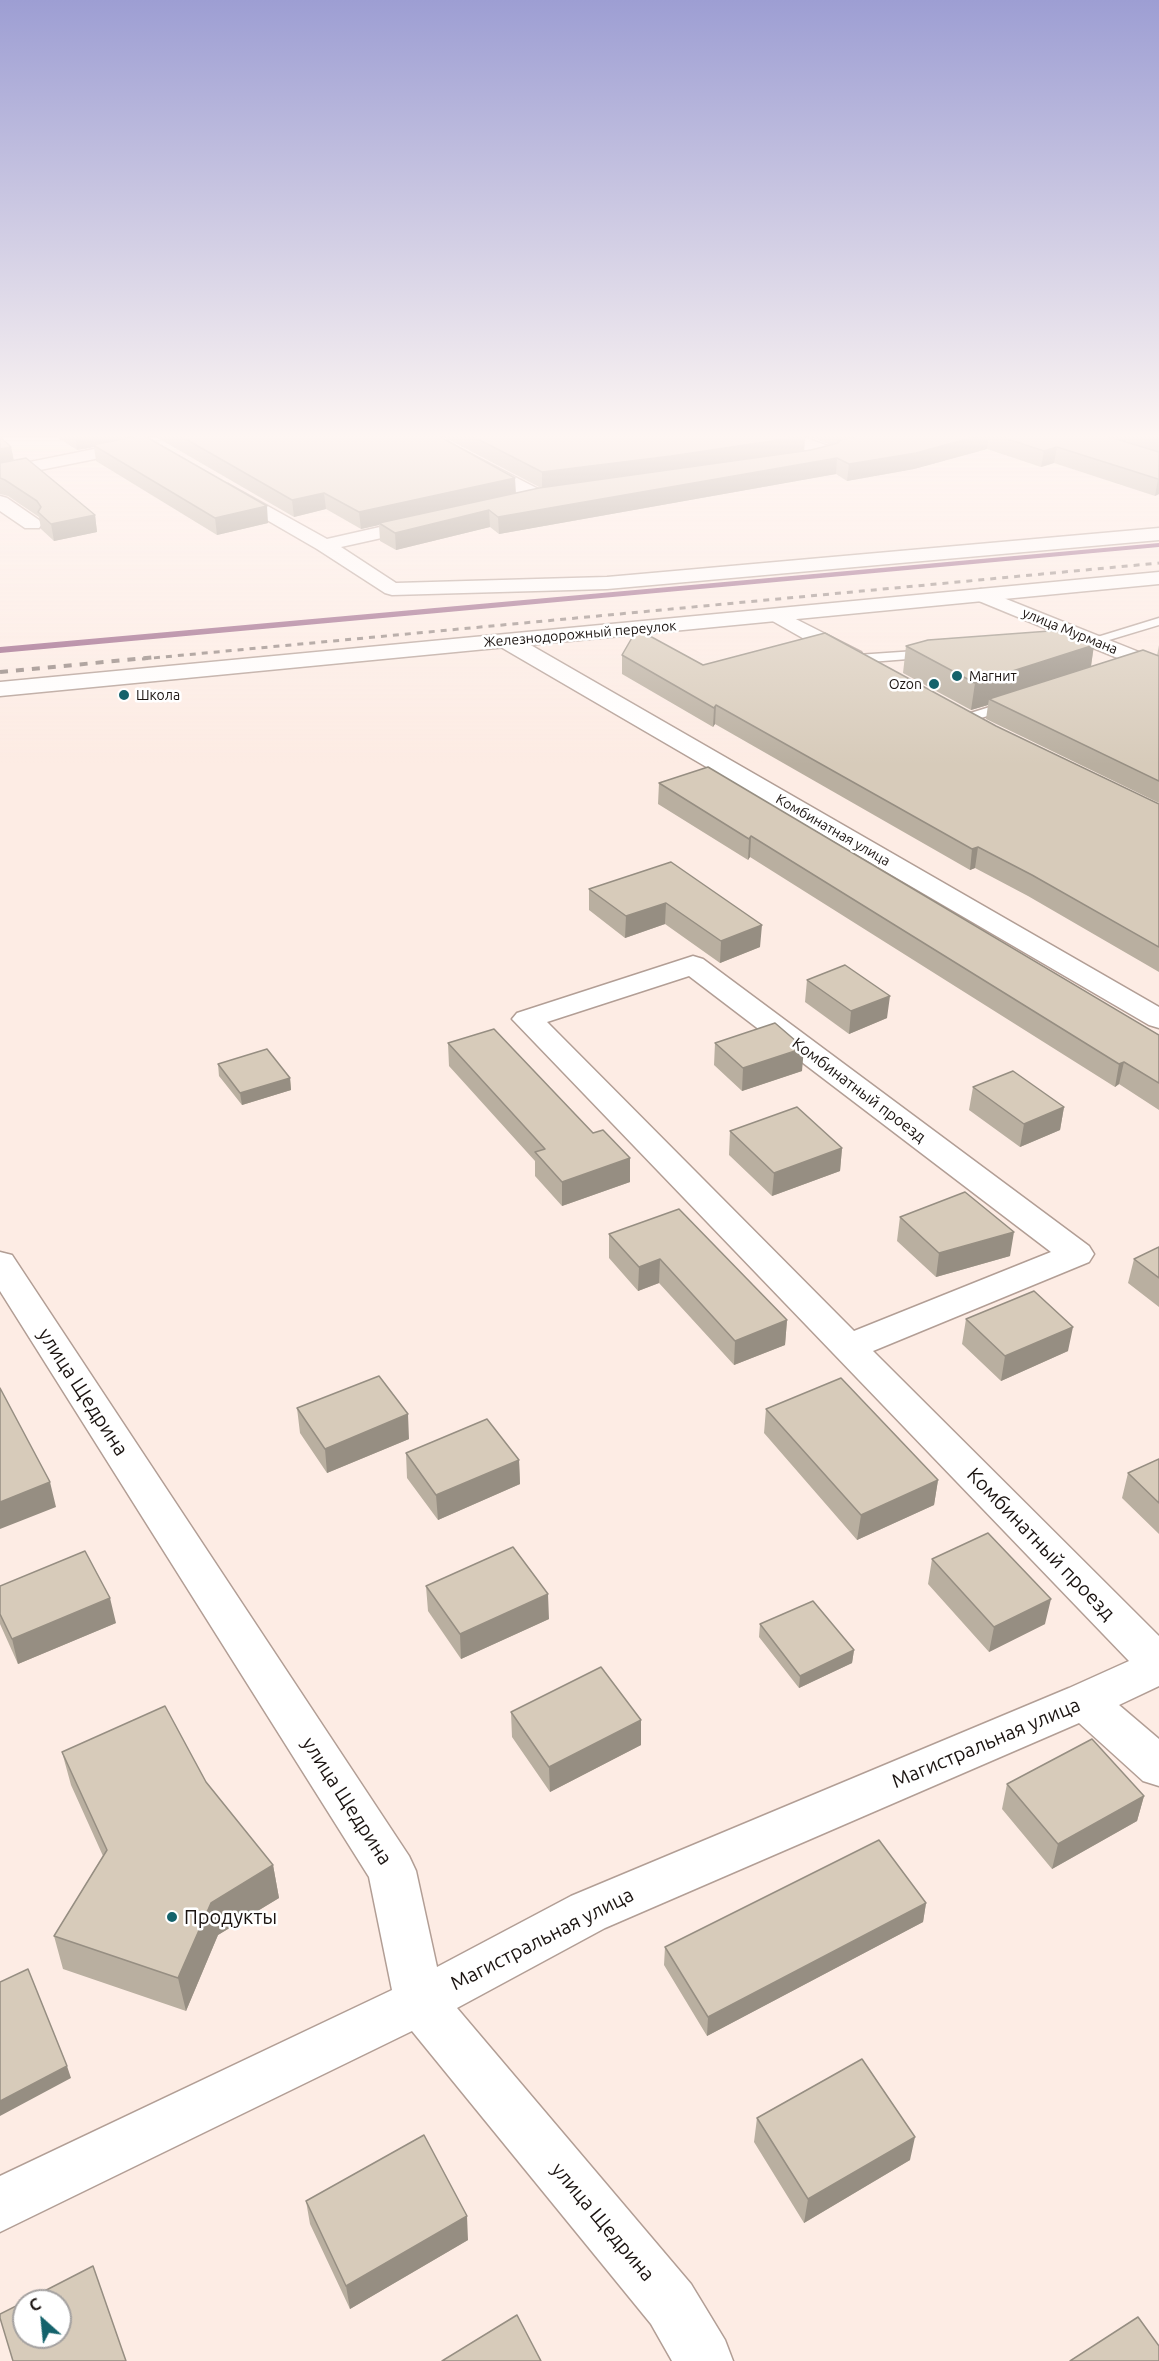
<!DOCTYPE html>
<meta charset="utf-8">
<style>
body{margin:0}
#map{position:relative;width:1159px;height:2361px;overflow:hidden;background:#fdece4;font-family:Ubuntu,sans-serif}
canvas{display:block}
.north{position:absolute;left:12px;top:2289px;width:60px;height:60px;box-sizing:border-box;background:#fff;border:2px solid #a4a1a0;border-radius:50%;rotate:333deg;font-size:16px;font-weight:700;line-height:24px;text-align:center;color:#1b1411}
.north::after{content:'';display:block;margin:auto;width:21px;height:27px;background:#14626b;clip-path:polygon(50% 0,100% 100%,50% 72%,0 100%)}
</style>
<div id="map">
<canvas width="1159" height="2361"></canvas>
<div class="north">С</div>
</div>
<script>
const ctx = document.querySelector('canvas').getContext('2d');
ctx.lineJoin = 'round';
const poly = rows => new Path2D(rows.map(r => 'M' + r).join(''));
function fillPath(path, color) { ctx.fillStyle = color; ctx.fill(path, 'evenodd'); }
function stroke(path, color, width, dash) { ctx.strokeStyle = color; ctx.lineWidth = width; ctx.lineCap = dash ? 'butt' : 'round'; ctx.setLineDash(dash || []); ctx.stroke(path); }
function drawText(font, color, halo, rows, align = 'center') {
  ctx.font = font + ' Ubuntu,sans-serif'; ctx.lineWidth = 5; ctx.setLineDash([]); ctx.textBaseline = 'middle'; ctx.strokeStyle = halo; ctx.fillStyle = color; for (const [text, x, y, turn = 0] of rows) {
    ctx.save(); ctx.translate(x, y); ctx.rotate((+turn || 0) * Math.PI / 180); ctx.textAlign = isNaN(turn) ? turn : align; if (halo) ctx.strokeText(text, 0, 0); ctx.fillText(text, 0, 0); ctx.restore();
  }
}
const stream = poly([
 [1159,543,1159,547,0,653,0,647,1159,543]
]);
const lane = poly([
 [1159,618,1159,625,1099,643,1083,646,1077,642,1079,640,1094,638,1159,618],
 [930,650,934,651,934,657,857,663,851,659,857,655,930,650],
 [1009,701,1013,702,1015,705,1013,708,965,723,959,719,961,716,1009,701]
]);
const street = poly([
 [410,434,432,434,546,493,548,497,546,501,532,501,410,434],
 [770,434,795,434,836,449,839,453,836,457,830,458,824,457,772,438,770,434],
 [139,440,145,441,148,445,145,449,0,478,0,468,139,440],
 [228,484,327,539,424,517,431,519,434,523,431,527,341,547,396,583,607,577,1159,528,1159,540,607,589,392,595,385,593,317,549,222,494,219,490,222,486,228,484],
 [0,496,7,498,39,520,42,524,39,528,25,528,0,511,0,496],
 [981,589,1159,660,1159,675,974,599,971,595,974,591,981,589],
 [776,609,861,652,864,657,861,662,853,664,845,662,769,619,765,615,769,611,776,609],
 [507,635,515,636,1159,1007,1159,1028,1149,1025,499,646,496,641,499,636,507,635],
 [693,956,703,959,1089,1246,1094,1254,1089,1262,873,1351,1159,1636,1159,1686,1119,1705,1159,1739,1159,1786,1143,1781,1079,1723,605,1928,457,2008,691,2284,725,2340,733,2361,672,2361,651,2324,412,2031,0,2232,0,2176,392,1990,369,1877,0,1291,0,1252,12,1255,409,1856,416,1871,437,1967,571,1896,1069,1688,1129,1661,512,1019,517,1013,693,956],
 [689,976,1051,1252,854,1331,547,1022,689,976]
]);
const secondary = poly([
 [1159,572,1159,584,0,696,0,682,1159,572]
]);
const railFar1 = poly([
 [142,659,1159,563]
]);
const rail = poly([
 [0,672,157,657]
]);
const wall = poly([
 [52,434,127,434,127,439,268,523,217,535,96,461,94,447,77,450],
 [151,434,435,434,516,494,541,488,438,434,800,434,805,436,804,451,831,445,803,434,1159,434,1159,494,1155,496,1054,463,1041,467,987,449,914,469,847,481,836,474,499,534,490,527,396,550,380,541,379,525,361,529,326,509,294,517],
 [0,437,11,447,14,460,95,515,97,532,54,541,41,529,39,517,8,496,0,494],
 [1094,645,1091,667,1157,656,1159,645,1159,803,986,719,988,705,971,710,903,673,906,646],
 [622,655,703,665,996,726,1159,804,1159,972,1028,896,975,868,970,870,715,724,713,727,622,674],
 [659,783,1129,1017,1159,1035,1159,1110,1119,1084,1115,1087,750,857,748,860,658,804],
 [671,862,760,947,720,963,665,924,625,938,589,910,589,889],
 [807,980,887,1018,849,1034,805,1002],
 [448,1043,593,1133,630,1158,630,1182,562,1206,535,1176,535,1161,449,1066],
 [715,1043,802,1071,742,1091,714,1065],
 [218,1064,290,1078,291,1090,242,1105,219,1076],
 [973,1087,1064,1107,1060,1130,1020,1147,969,1110],
 [730,1131,842,1148,840,1171,772,1196,729,1155],
 [900,1217,1010,1256,936,1277,897,1241],
 [609,1234,787,1320,785,1345,734,1365,659,1283,638,1291,609,1258],
 [1159,1247,1159,1307,1128,1283,1134,1259],
 [966,1319,1068,1351,1001,1381,962,1344],
 [297,1408,409,1439,327,1473,300,1433],
 [766,1409,938,1480,934,1505,857,1540,764,1433],
 [406,1453,519,1460,520,1484,438,1520,407,1478],
 [1159,1459,1159,1534,1122,1498,1128,1473],
 [932,1559,1045,1624,989,1652,928,1584],
 [0,1586,116,1623,18,1664,0,1624],
 [426,1586,549,1619,461,1659,428,1611],
 [760,1624,854,1650,852,1663,799,1688,759,1637],
 [511,1712,641,1720,641,1745,550,1792,512,1737],
 [62,1752,206,1782,273,1865,279,1898,218,1935,186,2011,63,1969,54,1936,103,1856,71,1785],
 [1007,1784,1144,1796,1137,1821,1052,1869,1002,1809],
 [926,1903,923,1922,707,2036,664,1965,665,1947],
 [757,2118,910,2160,804,2223,754,2142],
 [306,2201,468,2240,350,2309,310,2224]
]);
const shadedWall = poly([
 [75,434,127,434,127,440,93,445,94,447,77,450],
 [838,434,886,434,837,447],
 [985,434,989,434,987,449,914,469,847,481,849,464],
 [805,436,804,452,542,489,542,472],
 [11,447,14,463,0,466,0,449],
 [1057,447,1054,463,1041,467,1044,451],
 [837,458,836,474,499,534,498,517],
 [515,478,516,494,379,523,379,525,361,529,359,512],
 [1158,479,1159,479,1159,494,1155,496],
 [324,493,326,509,294,517,292,500],
 [267,506,268,523,217,535,215,518],
 [489,510,490,527,396,550,395,533],
 [95,515,97,532,54,541,51,524],
 [1094,645,1090,672,989,699,988,705,971,710,975,683],
 [716,705,715,724,713,727,714,708],
 [751,836,750,857,748,860,749,839],
 [978,847,975,868,970,870,972,849],
 [666,903,665,924,625,938,626,916],
 [762,925,760,947,720,963,721,941],
 [890,996,887,1018,849,1034,851,1011],
 [804,1048,802,1071,742,1091,743,1068],
 [1124,1062,1119,1084,1115,1087,1119,1064],
 [290,1078,291,1090,242,1105,240,1093],
 [1064,1107,1060,1130,1020,1147,1024,1124],
 [842,1148,840,1171,772,1196,774,1173],
 [630,1158,630,1182,562,1206,562,1182],
 [1014,1232,1010,1256,936,1277,939,1253],
 [660,1259,659,1283,638,1291,639,1267],
 [787,1320,785,1345,734,1365,735,1341],
 [1073,1327,1068,1351,1001,1381,1005,1356],
 [408,1414,409,1439,327,1473,325,1449],
 [519,1460,520,1484,438,1520,436,1495],
 [938,1480,934,1505,857,1540,861,1515],
 [50,1482,56,1507,0,1529,0,1502],
 [548,1594,549,1619,461,1659,460,1634],
 [110,1598,116,1623,18,1664,12,1639],
 [1051,1599,1045,1624,989,1652,994,1627],
 [854,1650,852,1663,799,1688,800,1676],
 [641,1720,641,1745,550,1792,549,1767],
 [1144,1796,1137,1821,1052,1869,1058,1844],
 [273,1865,279,1898,218,1935,186,2011,178,1978,211,1903],
 [926,1903,923,1922,707,2036,708,2017],
 [67,2066,71,2078,0,2116,0,2101],
 [915,2137,910,2160,804,2223,808,2199],
 [467,2216,468,2240,350,2309,346,2286]
]);
const building = poly([
 [177,434,435,434,515,478,359,512,324,493,292,500,177,434],
 [468,434,800,434,805,436,671,456,542,472,468,434],
 [864,434,985,434,916,453,849,464,837,458,498,517,489,510,395,533,379,523,539,488,811,450,838,443,841,440,864,434],
 [992,434,1100,434,1159,452,1159,479,1158,479,1057,447,1044,451,992,434],
 [1149,434,1159,434,1159,438,1149,434],
 [143,435,267,506,215,518,93,445,143,435],
 [0,437,11,447,0,449,0,437],
 [26,458,95,515,51,524,38,512,41,507,37,501,5,480,0,478,0,463,26,458],
 [637,629,703,665,825,633,996,726,1159,804,1159,947,1032,875,978,847,972,849,716,705,714,708,622,655,637,629],
 [1063,630,1094,645,975,683,906,646,928,640,1063,630],
 [1143,650,1159,656,1159,781,989,699,1143,650],
 [708,767,1159,1035,1159,1083,1124,1062,1119,1064,751,836,749,839,659,783,708,767],
 [671,862,762,925,721,941,666,903,626,916,589,889,671,862],
 [845,965,890,996,851,1011,807,980,845,965],
 [775,1023,804,1048,743,1068,715,1043,775,1023],
 [494,1029,593,1133,603,1130,630,1158,562,1182,535,1152,545,1149,448,1043,494,1029],
 [267,1049,290,1078,240,1093,218,1064,267,1049],
 [1013,1071,1064,1107,1024,1124,973,1087,1013,1071],
 [797,1107,842,1148,774,1173,730,1131,797,1107],
 [965,1192,1014,1232,939,1253,900,1217,965,1192],
 [679,1209,787,1320,735,1341,660,1259,639,1267,609,1234,679,1209],
 [1159,1247,1159,1278,1134,1259,1159,1247],
 [1034,1291,1073,1327,1005,1356,966,1319,1034,1291],
 [379,1376,408,1414,325,1449,297,1408,379,1376],
 [841,1378,938,1480,861,1515,766,1409,841,1378],
 [0,1388,50,1482,0,1502,0,1388],
 [487,1419,519,1460,436,1495,406,1453,487,1419],
 [1159,1459,1159,1503,1128,1473,1159,1459],
 [988,1533,1051,1599,994,1627,932,1559,988,1533],
 [513,1547,548,1594,460,1634,426,1586,513,1547],
 [85,1551,110,1598,12,1639,0,1614,0,1586,85,1551],
 [813,1601,854,1650,800,1676,760,1624,813,1601],
 [601,1667,641,1720,549,1767,511,1712,601,1667],
 [165,1706,206,1782,273,1865,211,1903,178,1978,54,1936,107,1850,62,1752,165,1706],
 [1092,1739,1144,1796,1058,1844,1007,1784,1092,1739],
 [879,1840,926,1903,708,2017,665,1947,879,1840],
 [28,1969,67,2066,0,2101,0,1982,28,1969],
 [862,2059,915,2137,808,2199,757,2118,862,2059],
 [424,2135,467,2216,346,2286,306,2201,424,2135],
 [93,2266,126,2361,13,2361,0,2318,0,2314,24,2302,24,2337,60,2337,60,2301,25,2301,93,2266],
 [517,2315,541,2361,442,2361,517,2315],
 [1138,2317,1159,2346,1159,2361,1070,2361,1138,2317]
]);
const markers = [
 [957,676,6,"#14626b"],
 [934,684,6,"#14626b"],
 [124,695,6,"#14626b"],
 [172,1917,6,"#14626b"]
];
const farStreetnames = [
 ["улица Мурмана",1070,631,22],
 ["Железнодорожный переулок",580,634,-5],
 ["Комбинатная улица",833,830,30]
];
const farPoinames = [
 ["Магнит",969,676],
 ["Ozon",922,684,"right"],
 ["Школа",136,695]
];
const streetNames = [
 ["Комбинатный проезд",859,1090,37]
];
const nearStreetnames = [
 ["улица Щедрина",83,1392,57],
 ["Комбинатный проезд",1041,1544,46],
 ["Магистральная улица",986,1743,-23],
 ["улица Щедрина",347,1801,57],
 ["Магистральная улица",542,1939,-27],
 ["улица Щедрина",603,2222,50]
];
const nearPoinames = [
 ["Продукты",184,1917]
];
fillPath(stream, '#975e83');
stroke(lane, '#b29e95', 3);
stroke(street, '#b29e95', 3);
stroke(secondary, '#b29e95', 3);
fillPath(lane, '#fff');
fillPath(street, '#fff');
fillPath(secondary, '#fff');
stroke(railFar1, '#8f827d', 3, [6, 6]);
stroke(rail, '#8f827d', 4, [8, 8]);
fillPath(wall, '#b9afa0');
fillPath(shadedWall, '#968e82');
fillPath(building, '#d7cbba');
stroke(building, '#968e82', 1.5);
const sky = ctx.createLinearGradient(0, 0, 0, 765);
sky.addColorStop(0, '#9d9ed3');
sky.addColorStop(0.57, '#fef6f3');
sky.addColorStop(1, '#fef6f300');
ctx.fillStyle = sky;
ctx.fillRect(0, 0, 1159, 765);
for (const [x, y, r, color] of markers) { const dot = new Path2D(); dot.arc(x, y, r, 0, 2 * Math.PI); ctx.fillStyle = color; ctx.fill(dot); stroke(dot, '#fff', 2); }
drawText('14px', '#1b1411', '#fff', farStreetnames);
drawText('14px', '#1b1411', '#fff', farPoinames, 'left');
drawText('16px', '#1b1411', '#fff', streetNames);
drawText('20px', '#1b1411', '#fff', nearStreetnames);
drawText('20px', '#1b1411', '#fff', nearPoinames, 'left');
</script>
